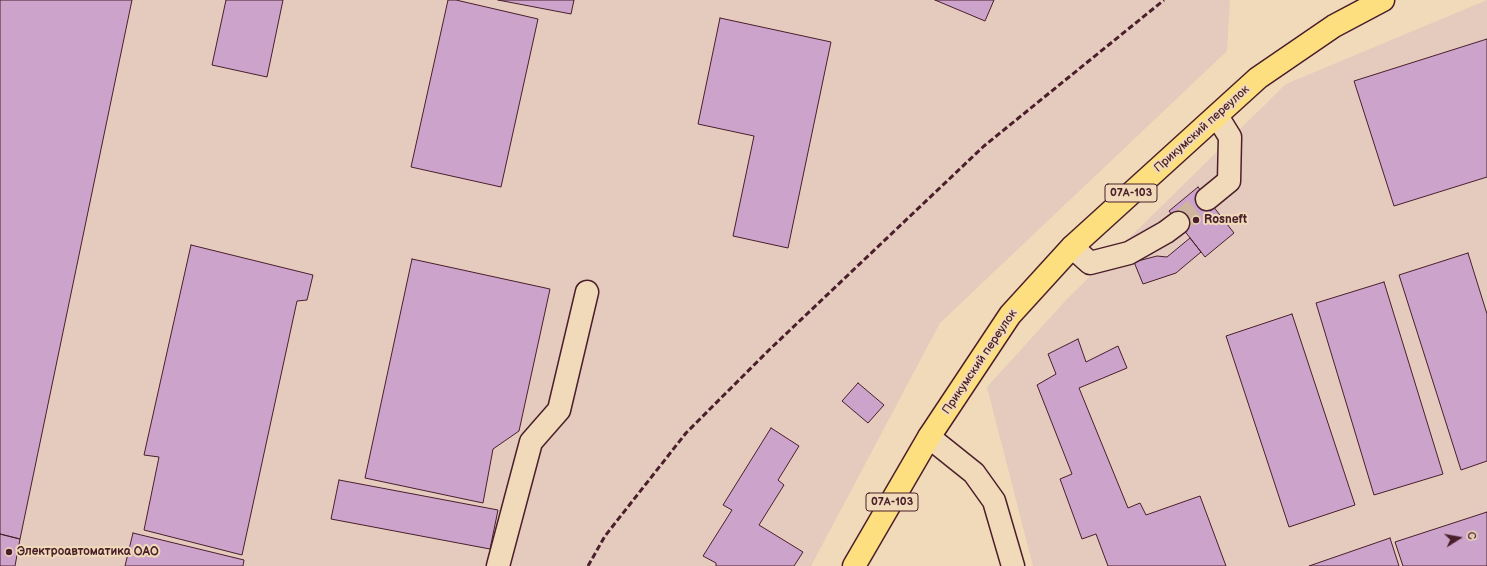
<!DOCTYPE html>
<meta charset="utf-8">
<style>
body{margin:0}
#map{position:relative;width:1487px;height:566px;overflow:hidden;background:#f0dab9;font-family:"Balsamiq Sans",sans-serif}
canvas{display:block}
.north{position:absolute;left:1439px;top:518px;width:40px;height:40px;-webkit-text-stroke:3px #f0dab9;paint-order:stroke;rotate:79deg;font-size:11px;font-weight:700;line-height:16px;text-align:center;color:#4a1f2b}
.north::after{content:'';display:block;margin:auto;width:14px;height:18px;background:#4a1f2b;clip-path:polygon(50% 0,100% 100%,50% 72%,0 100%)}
</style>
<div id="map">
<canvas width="1487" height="566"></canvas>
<div class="north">С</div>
</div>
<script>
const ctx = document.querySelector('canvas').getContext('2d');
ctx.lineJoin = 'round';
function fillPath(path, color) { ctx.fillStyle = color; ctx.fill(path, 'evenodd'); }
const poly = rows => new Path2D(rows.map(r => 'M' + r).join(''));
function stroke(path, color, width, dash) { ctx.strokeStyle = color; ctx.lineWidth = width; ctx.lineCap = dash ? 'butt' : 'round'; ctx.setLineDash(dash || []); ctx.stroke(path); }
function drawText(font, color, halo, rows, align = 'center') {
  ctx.font = font + ' "Balsamiq Sans",sans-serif'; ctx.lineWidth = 4; ctx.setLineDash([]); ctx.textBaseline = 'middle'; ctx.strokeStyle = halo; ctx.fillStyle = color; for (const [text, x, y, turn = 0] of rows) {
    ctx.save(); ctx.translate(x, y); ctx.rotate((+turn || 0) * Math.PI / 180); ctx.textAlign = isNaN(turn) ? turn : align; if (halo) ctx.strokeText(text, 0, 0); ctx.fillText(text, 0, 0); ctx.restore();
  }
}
const built = poly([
 [0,0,1230,0,1227,51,940,323,811,566,0,566],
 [1487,0,1487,566,1033,566,987,387,1067,299,1286,84]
]);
const building = poly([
 [0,0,132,0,20,539,0,534,0,0],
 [226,0,283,0,267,77,212,65,226,0],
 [448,0,456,0,538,19,501,187,411,167,448,0],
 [498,0,574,0,571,14,498,0],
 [935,0,994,0,985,21,935,0],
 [720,18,831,42,788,248,733,236,754,136,698,124,720,18],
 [1487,39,1487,177,1394,206,1354,81,1487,39],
 [1198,187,1234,233,1205,257,1169,211,1198,187],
 [1190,238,1201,252,1176,273,1143,284,1134,262,1157,256,1167,257,1190,238],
 [191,245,313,275,307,300,297,301,242,555,144,530,159,457,144,455,191,245],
 [1468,253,1487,314,1487,461,1461,470,1399,275,1468,253],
 [412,259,550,289,519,431,493,449,483,503,365,478,412,259],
 [1384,282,1443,474,1374,495,1316,303,1384,282],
 [1292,314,1355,505,1289,527,1226,336,1292,314],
 [1078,339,1086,362,1118,346,1127,368,1079,388,1128,508,1140,503,1146,515,1200,496,1226,566,1108,566,1096,534,1082,539,1060,479,1072,474,1037,385,1056,374,1048,354,1078,339],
 [858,383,884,405,868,423,842,401,858,383],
 [771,428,799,446,778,480,784,485,759,525,803,552,794,566,716,566,716,563,703,556,732,510,723,505,771,428],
 [339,480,498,510,490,549,331,519,339,480],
 [1487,512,1487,566,1403,566,1395,542,1487,512],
 [133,533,244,560,243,566,125,566,133,533],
 [0,534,20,539,15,566,0,566,0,534],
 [1390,538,1399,566,1309,566,1390,538]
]);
const minorTunnel = poly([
 [1178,223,1207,199]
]);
const minor = poly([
 [1207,199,1229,181,1230,137,1217,116],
 [1072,247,1090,263,1129,253,1166,232,1178,223],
 [929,437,974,473,994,501,1013,566],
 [498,566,531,442,559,410,587,292]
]);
const major = poly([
 [854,566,929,437,1010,315,1072,247,1258,78,1334,26,1383,0]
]);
const rail = poly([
 [588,566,605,536,686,433,769,350,984,146,1164,0]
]);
const markers = [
 [1196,220,4,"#4a1f2b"],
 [9,552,4,"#4a1f2b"]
];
const shields = [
 [1131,193,52],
 [892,502,52]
];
const shieldNames = [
 ["07А-103",1131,193],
 ["07А-103",892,502]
];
const streetNames = [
 ["Прикумский переулок",1202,129,-42],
 ["Прикумский переулок",980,362,-56]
];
const poiNames = [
 ["Rosneft",1204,220],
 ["Электроавтоматика ОАО",17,552]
];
fillPath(built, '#e5cabe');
fillPath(building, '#cca4cb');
stroke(building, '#4a1f2b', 1);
stroke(minorTunnel, '#cfb59d', 22, [22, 11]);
stroke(minor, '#4a1f2b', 25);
stroke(major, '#4a1f2b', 25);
stroke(minor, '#f0dab9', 22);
stroke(major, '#fedf80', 22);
stroke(rail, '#4a1f2b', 3, [6, 3]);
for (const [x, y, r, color] of markers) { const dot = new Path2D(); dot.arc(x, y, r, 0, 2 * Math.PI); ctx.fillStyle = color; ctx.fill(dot); stroke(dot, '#f0dab9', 1.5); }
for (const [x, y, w] of shields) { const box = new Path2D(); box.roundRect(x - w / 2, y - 9, w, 18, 3); ctx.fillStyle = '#f0dab9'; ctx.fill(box); stroke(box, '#4a1f2b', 1); }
drawText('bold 11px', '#4a1f2b', null, shieldNames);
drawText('12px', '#4a1f2b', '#f0dab9', streetNames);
drawText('bold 12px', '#4a1f2b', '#f0dab9', poiNames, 'left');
</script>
